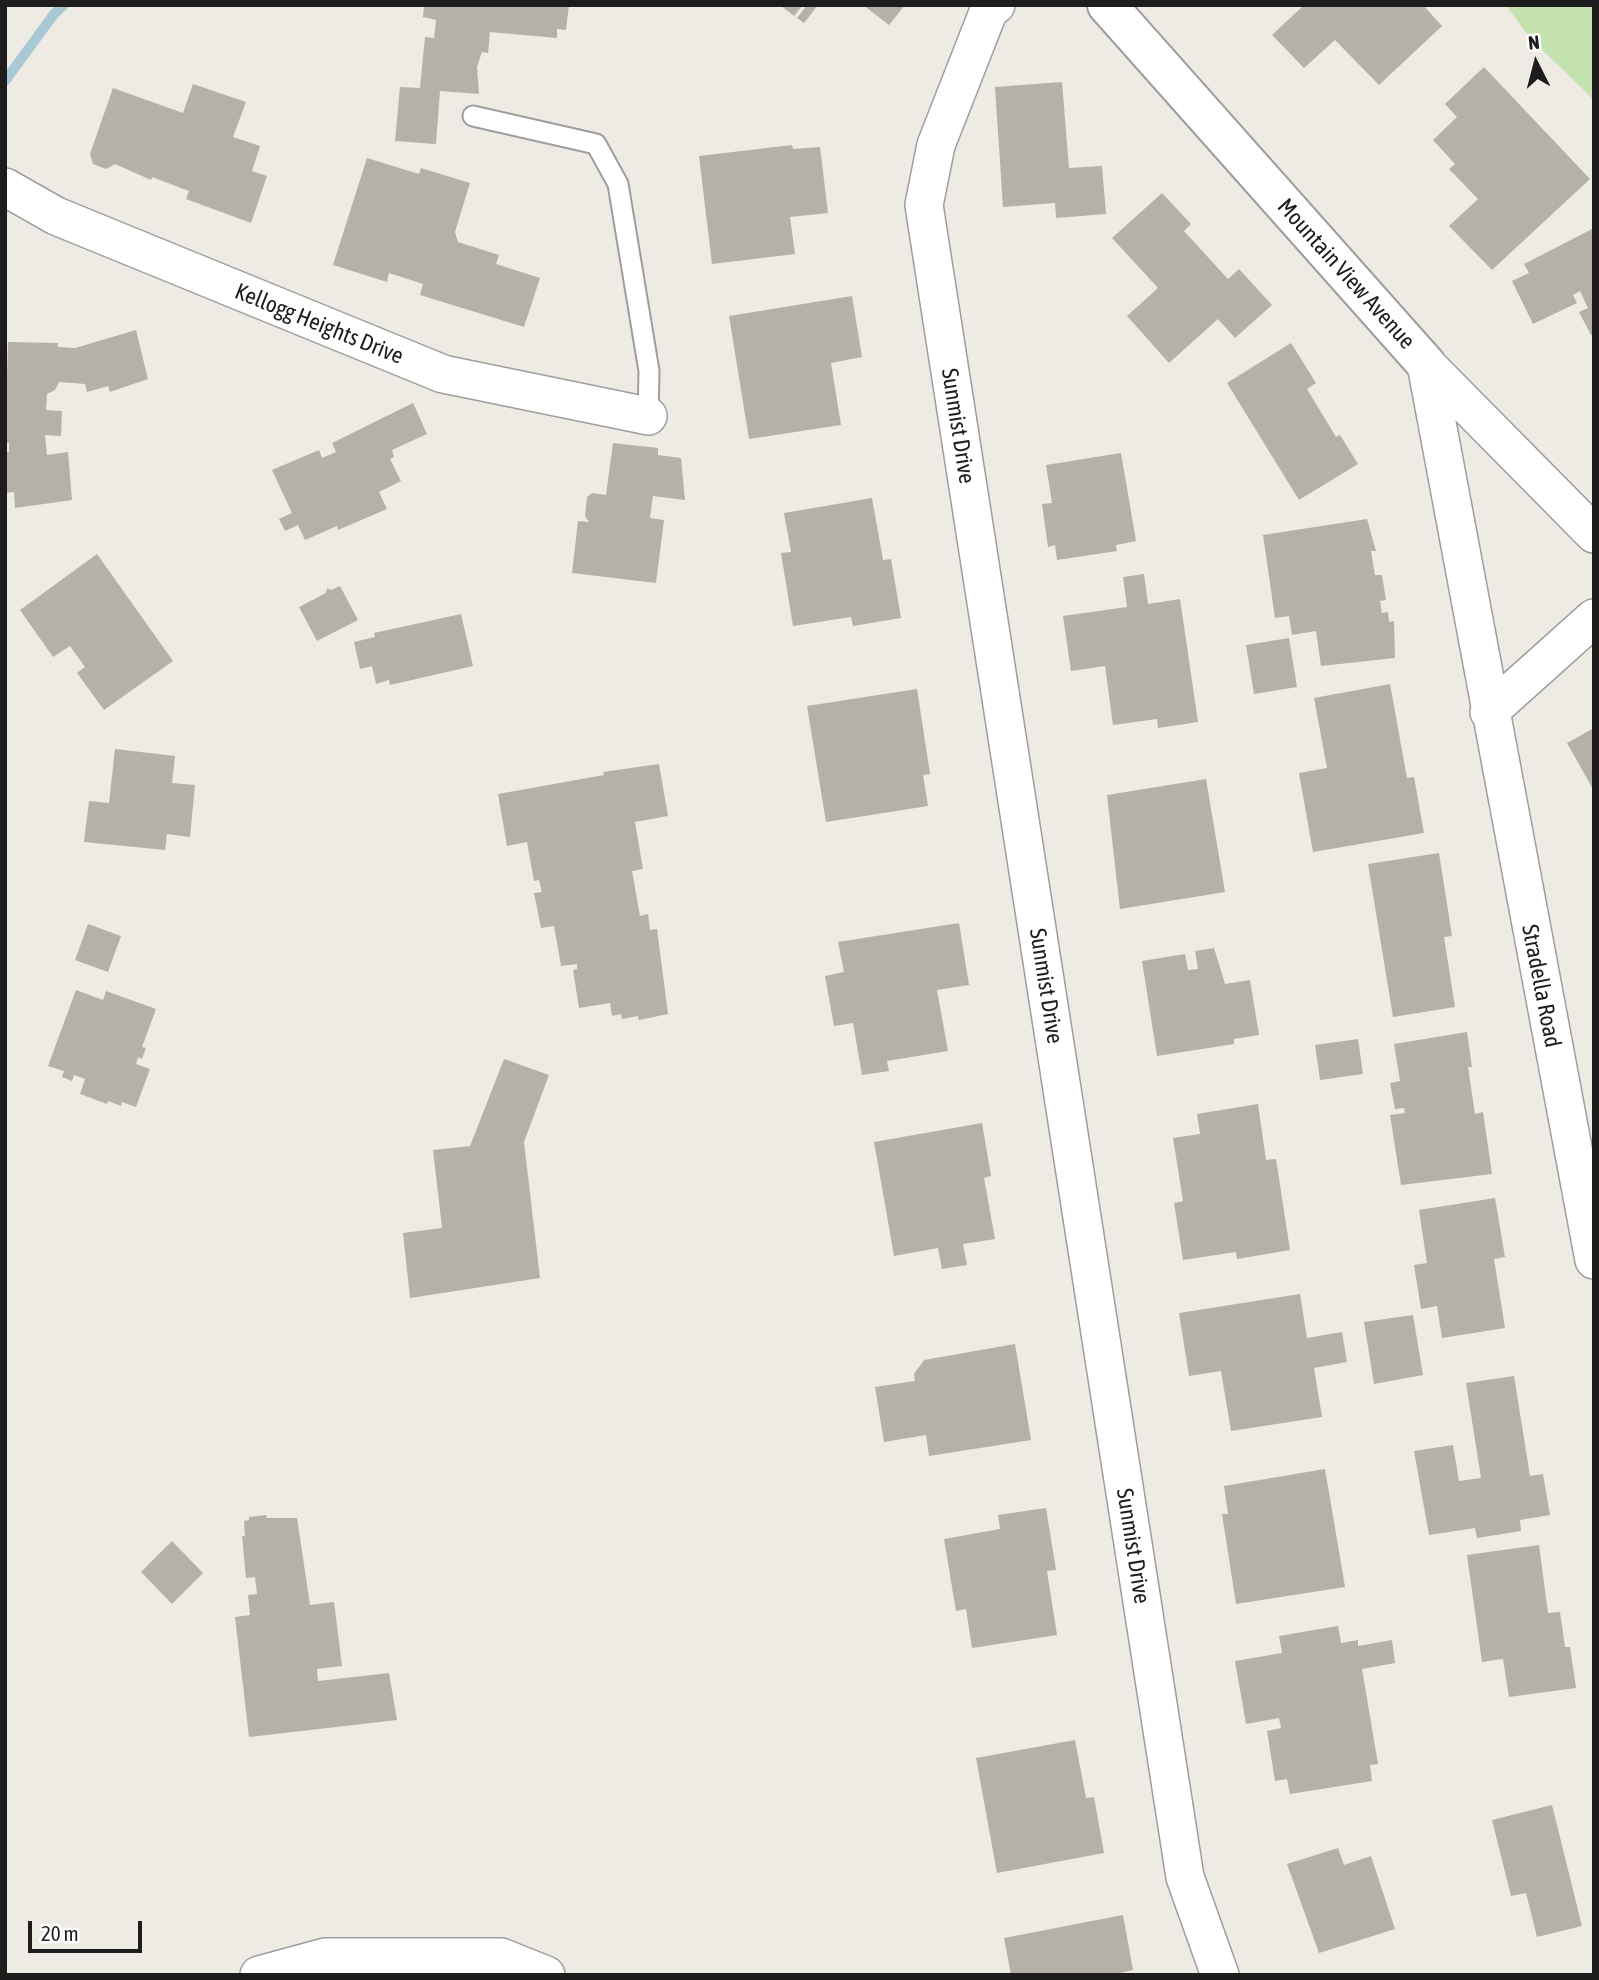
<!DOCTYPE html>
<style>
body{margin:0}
#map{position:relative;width:1599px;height:1980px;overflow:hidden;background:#edebe4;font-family:"Asap Condensed",sans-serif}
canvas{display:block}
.frame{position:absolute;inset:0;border:7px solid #1d1d1d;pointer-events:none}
.north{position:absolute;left:1501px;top:28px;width:70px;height:70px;-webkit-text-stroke:5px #fff;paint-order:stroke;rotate:354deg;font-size:19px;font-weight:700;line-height:28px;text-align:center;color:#1d1d1d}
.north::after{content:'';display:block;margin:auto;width:24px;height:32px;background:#1d1d1d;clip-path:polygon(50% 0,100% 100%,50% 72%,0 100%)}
.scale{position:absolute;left:28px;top:1921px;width:114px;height:32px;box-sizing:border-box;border:4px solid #1d1d1d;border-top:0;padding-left:9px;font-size:21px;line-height:24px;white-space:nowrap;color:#1d1d1d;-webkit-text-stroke:5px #fff;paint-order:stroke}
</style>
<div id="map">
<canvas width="1599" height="1980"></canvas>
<div class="frame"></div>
<div class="north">N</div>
<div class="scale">20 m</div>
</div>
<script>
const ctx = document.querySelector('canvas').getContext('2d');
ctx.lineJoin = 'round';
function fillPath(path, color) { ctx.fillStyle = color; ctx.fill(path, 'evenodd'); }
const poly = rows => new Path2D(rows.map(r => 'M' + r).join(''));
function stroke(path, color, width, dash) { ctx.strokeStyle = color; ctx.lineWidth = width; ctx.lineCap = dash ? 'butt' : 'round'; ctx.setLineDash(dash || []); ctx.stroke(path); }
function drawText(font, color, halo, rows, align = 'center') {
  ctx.font = font + ' "Asap Condensed",sans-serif'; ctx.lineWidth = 5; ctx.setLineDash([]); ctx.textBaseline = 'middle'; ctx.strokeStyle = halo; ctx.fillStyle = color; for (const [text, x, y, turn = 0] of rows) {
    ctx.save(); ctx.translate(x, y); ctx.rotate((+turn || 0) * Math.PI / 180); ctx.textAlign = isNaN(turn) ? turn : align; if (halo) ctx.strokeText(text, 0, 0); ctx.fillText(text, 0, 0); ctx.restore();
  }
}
const grass = poly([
 [1506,5,1594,5,1594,100,1530,38]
]);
const stream = poly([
 [5,81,54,14,64,5]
]);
const building = poly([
 [424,5,569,5,566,30,557,29,557,38,490,32,488,53,482,52,477,67,479,94,440,91,436,144,395,141,400,87,420,88,425,37,434,38,436,20,423,17],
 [780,5,803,5,794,16],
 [807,5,818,5,804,23,797,18],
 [863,5,905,5,889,25],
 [1304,5,1423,5,1442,26,1379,85,1335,40,1304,68,1272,35],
 [1484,67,1590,179,1492,270,1449,226,1478,199,1449,169,1455,164,1433,140,1457,117,1445,104],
 [1062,82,1069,168,1102,166,1106,214,1056,218,1055,203,1003,207,995,87],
 [193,84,246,102,233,137,260,146,252,171,267,176,251,223,186,199,189,191,152,177,151,180,115,164,106,169,93,164,90,154,113,88,183,113],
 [792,145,793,149,820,147,828,213,790,217,795,254,712,264,699,156],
 [367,158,419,174,421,168,470,183,455,232,458,242,499,255,496,264,540,278,524,327,420,295,423,284,389,273,387,282,333,265],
 [1162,193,1191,224,1184,231,1228,279,1239,269,1272,305,1235,338,1218,319,1169,363,1127,316,1158,288,1112,238],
 [1594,228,1594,334,1591,335,1579,312,1588,308,1580,291,1573,295,1577,303,1533,324,1512,281,1529,273,1524,264],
 [852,296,862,357,831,363,841,425,749,439,729,316],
 [136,330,148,379,110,392,108,386,87,392,85,384,59,382,55,390,47,394,46,410,62,411,61,436,45,435,47,455,68,452,72,500,15,508,14,492,5,493,5,452,9,452,9,443,5,443,8,342,58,343,58,347,75,348],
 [1291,343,1316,383,1307,389,1336,437,1340,435,1358,464,1299,500,1227,383],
 [413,403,427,434,392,450,394,457,390,459,401,481,379,492,387,509,338,530,337,526,305,540,298,525,285,531,279,519,292,513,272,470,319,450,322,458,336,452,332,443],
 [613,443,658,448,658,455,681,458,685,500,653,496,650,518,664,520,656,583,572,573,578,521,589,522,585,516,587,497,592,493,606,495],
 [1121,453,1136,541,1116,545,1117,551,1057,560,1055,545,1048,547,1042,504,1052,503,1046,465],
 [872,498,883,560,891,559,901,618,853,626,851,617,793,626,781,553,791,552,784,513],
 [1367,519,1376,551,1371,551,1375,575,1382,575,1386,600,1380,601,1382,613,1388,612,1389,622,1394,621,1395,658,1321,666,1316,631,1292,635,1289,616,1275,618,1263,535],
 [97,554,173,661,104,710,77,673,85,667,70,646,53,657,20,610],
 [1144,574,1148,604,1180,599,1198,722,1158,728,1157,719,1113,725,1105,666,1071,671,1063,616,1127,607,1123,577],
 [340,586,358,620,317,641,299,607,326,593,327,588,331,590],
 [461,614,473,666,390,685,389,680,376,684,372,666,360,669,354,642,375,637,374,633],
 [1289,638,1297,687,1254,694,1246,645],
 [1390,684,1407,778,1414,777,1424,833,1313,852,1299,773,1327,768,1314,698],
 [917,689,930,774,923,775,928,806,826,822,807,706],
 [1594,728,1594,791,1567,743],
 [115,749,175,756,172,783,195,785,190,837,167,834,165,850,84,842,89,801,109,803],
 [659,764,668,816,635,822,643,869,632,871,640,916,648,914,650,930,657,929,668,1014,639,1020,638,1016,622,1019,621,1014,612,1016,610,1003,579,1008,573,970,577,969,577,964,561,966,554,926,541,928,534,893,542,892,539,880,534,881,527,842,507,846,498,794,604,775,603,772],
 [1206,779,1225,892,1120,909,1107,795],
 [1439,853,1452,936,1444,937,1455,1007,1393,1017,1368,864],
 [959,923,969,985,937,990,948,1051,887,1061,889,1071,862,1075,853,1023,834,1026,825,976,844,972,838,942],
 [88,924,121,936,108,972,75,960],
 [1214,948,1225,984,1250,980,1259,1035,1234,1039,1234,1044,1157,1056,1142,961,1185,954,1188,970,1198,969,1195,951],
 [76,990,103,1000,106,991,156,1009,142,1047,146,1048,142,1059,138,1057,136,1064,150,1069,136,1107,122,1102,121,1106,108,1101,107,1104,80,1094,85,1079,74,1075,72,1081,62,1077,64,1071,48,1066],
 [1467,1032,1472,1067,1468,1067,1475,1114,1483,1112,1492,1174,1401,1185,1390,1115,1405,1113,1404,1108,1395,1109,1390,1083,1400,1081,1394,1044],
 [1358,1039,1363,1074,1320,1080,1315,1045],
 [504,1059,549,1075,524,1142,540,1278,410,1298,403,1233,442,1228,433,1150,470,1146],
 [1258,1104,1266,1160,1276,1159,1290,1250,1237,1259,1236,1252,1183,1260,1174,1203,1183,1201,1173,1138,1200,1134,1197,1114],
 [982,1123,991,1176,984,1178,995,1239,963,1244,967,1265,942,1269,938,1248,894,1256,874,1142],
 [1495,1198,1505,1257,1494,1259,1505,1328,1442,1338,1437,1306,1421,1309,1414,1265,1427,1263,1419,1210],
 [1300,1294,1307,1338,1342,1332,1347,1362,1314,1368,1322,1417,1231,1431,1221,1371,1189,1376,1179,1313],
 [1413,1315,1423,1375,1374,1384,1364,1322],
 [1015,1344,1031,1440,929,1456,926,1435,884,1442,875,1387,915,1381,914,1374,924,1360],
 [1514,1376,1530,1476,1543,1474,1550,1515,1520,1520,1521,1531,1477,1538,1475,1528,1429,1535,1414,1451,1453,1445,1459,1481,1481,1478,1466,1383],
 [1325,1469,1345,1587,1236,1604,1222,1514,1228,1514,1224,1486],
 [1046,1508,1056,1570,1047,1571,1057,1635,972,1648,966,1609,956,1611,944,1539,1000,1529,998,1515],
 [266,1515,267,1518,297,1518,310,1605,334,1602,342,1666,317,1669,318,1681,389,1673,397,1720,249,1737,235,1617,250,1615,248,1595,257,1594,255,1577,246,1578,242,1536,245,1536,244,1521,249,1520,249,1517],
 [172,1541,203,1573,172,1604,141,1572],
 [1539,1545,1548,1613,1560,1612,1565,1647,1570,1647,1576,1688,1509,1697,1503,1659,1482,1662,1467,1555],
 [1338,1626,1341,1643,1358,1640,1358,1646,1392,1640,1395,1663,1362,1669,1378,1764,1370,1765,1372,1781,1290,1794,1287,1779,1275,1781,1267,1731,1281,1728,1279,1718,1246,1724,1235,1661,1282,1653,1279,1636],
 [1075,1740,1086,1798,1094,1797,1104,1853,997,1873,976,1758],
 [1552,1805,1582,1926,1537,1937,1526,1893,1511,1896,1492,1820],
 [1338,1848,1344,1865,1371,1856,1395,1929,1319,1953,1287,1864],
 [1123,1915,1133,1970,1112,1975,1011,1975,1004,1938]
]);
const service = poly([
 [473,116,596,144,618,184,649,371,648,416]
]);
const minor = poly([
 [996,5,989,10,936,145,924,205,1185,1877,1220,1975],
 [5,187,56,216,443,374,648,416],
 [1426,364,1594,1260],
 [1426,364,1594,534],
 [1489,712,1594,618],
 [259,1975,325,1957,501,1957,546,1975]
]);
const tertiary = poly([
 [1107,5,1426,364]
]);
const streetNames = [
 ["Mountain View Avenue",1346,274,48],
 ["Kellogg Heights Drive",319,324,22],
 ["Sunmist Drive",958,426,81],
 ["Sunmist Drive",1046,986,81],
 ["Stradella Road",1541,986,79],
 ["Sunmist Drive",1133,1546,81]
];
fillPath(grass, '#c3e2af');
stroke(stream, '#a9c8d6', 10);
fillPath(building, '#b6b0aa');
stroke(service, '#9e9e9e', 23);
stroke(minor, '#9e9e9e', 40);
stroke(tertiary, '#9e9e9e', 42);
stroke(service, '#fff', 19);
stroke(minor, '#fff', 37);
stroke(tertiary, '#fff', 38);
drawText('23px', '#1d1d1d', '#fff', streetNames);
</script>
